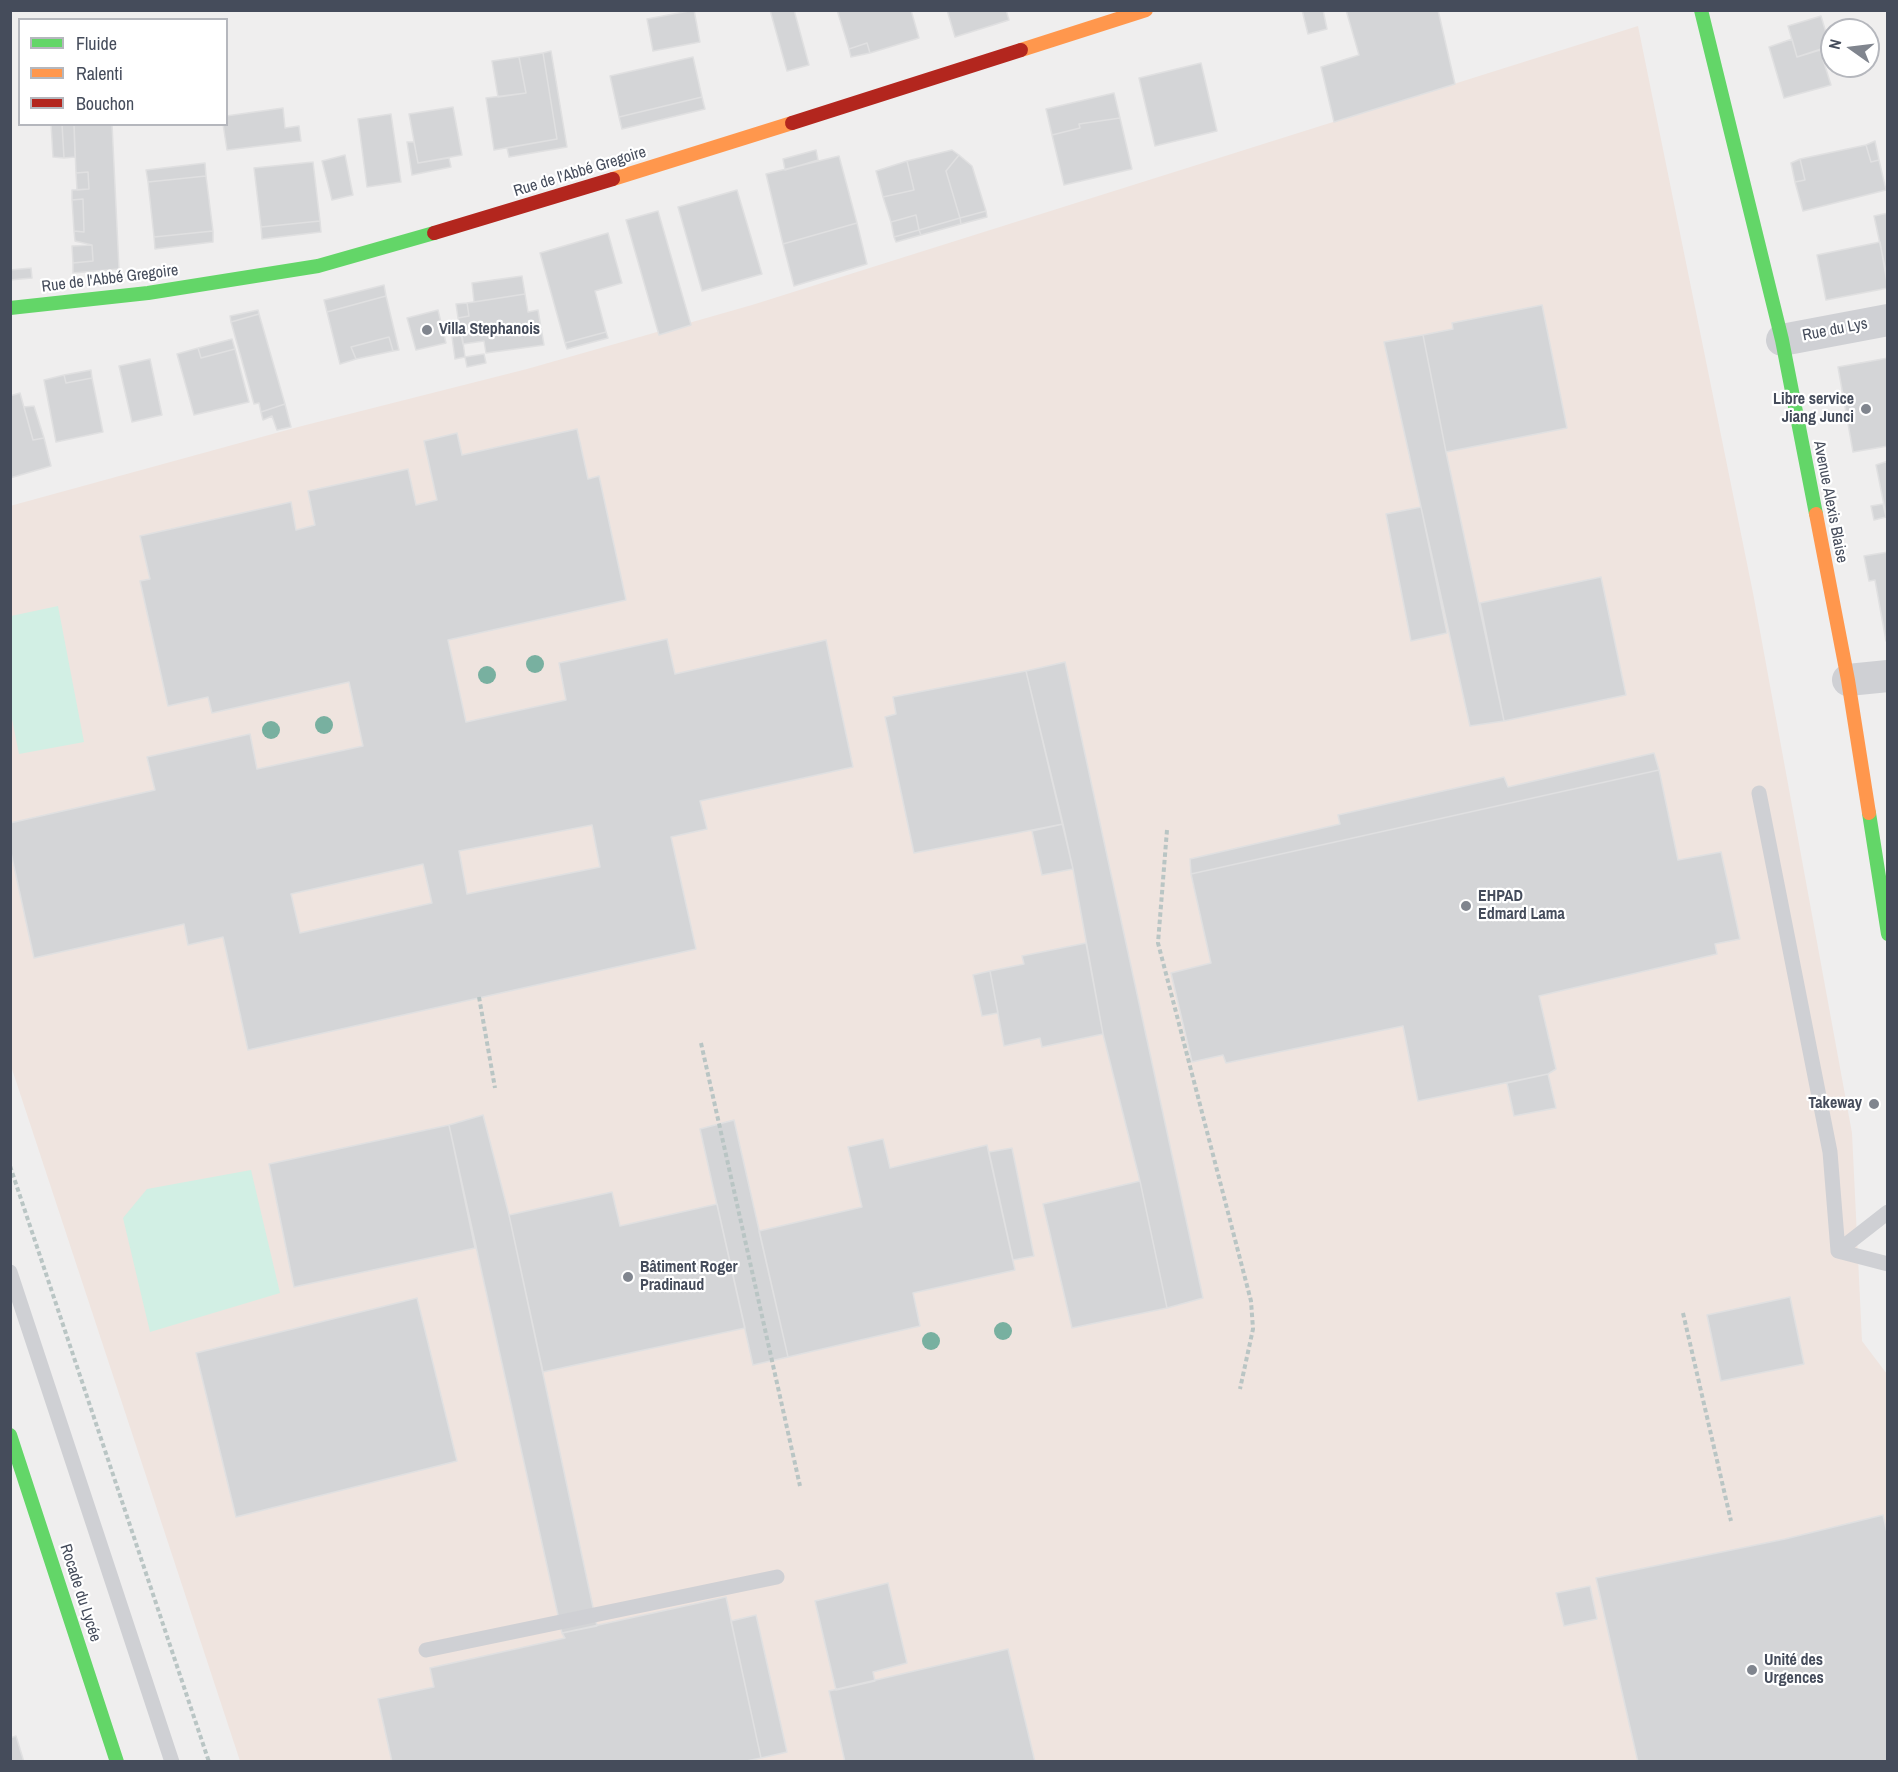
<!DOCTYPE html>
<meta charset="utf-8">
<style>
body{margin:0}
#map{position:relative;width:1898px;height:1772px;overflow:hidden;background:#efeeee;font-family:"Archivo Narrow",sans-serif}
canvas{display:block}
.frame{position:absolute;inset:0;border:12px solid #454c5b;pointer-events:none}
.legend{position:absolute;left:18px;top:18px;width:210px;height:108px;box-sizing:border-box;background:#fff;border:2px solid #b5b7bd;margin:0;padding:8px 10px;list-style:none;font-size:18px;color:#454c5b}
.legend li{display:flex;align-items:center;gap:12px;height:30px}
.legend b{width:30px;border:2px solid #b5b7bd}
.north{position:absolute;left:1820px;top:18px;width:60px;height:60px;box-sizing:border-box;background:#fff;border:2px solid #b5b7bd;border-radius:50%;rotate:284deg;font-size:16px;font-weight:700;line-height:24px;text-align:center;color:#454c5b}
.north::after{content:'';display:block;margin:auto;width:21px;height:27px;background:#80858e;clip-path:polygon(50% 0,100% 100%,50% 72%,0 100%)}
</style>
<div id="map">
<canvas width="1898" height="1772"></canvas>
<div class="frame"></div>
<ul class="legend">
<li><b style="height:8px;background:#63d668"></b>Fluide</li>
<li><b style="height:8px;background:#ff974d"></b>Ralenti</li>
<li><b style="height:8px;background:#b3261e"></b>Bouchon</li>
</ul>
<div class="north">N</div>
</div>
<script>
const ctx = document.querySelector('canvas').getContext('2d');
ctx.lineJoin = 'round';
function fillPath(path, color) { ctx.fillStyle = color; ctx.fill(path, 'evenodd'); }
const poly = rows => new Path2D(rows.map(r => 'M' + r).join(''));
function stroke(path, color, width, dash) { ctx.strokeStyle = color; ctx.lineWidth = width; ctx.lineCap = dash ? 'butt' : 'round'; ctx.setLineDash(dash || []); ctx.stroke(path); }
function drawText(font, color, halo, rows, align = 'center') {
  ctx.font = font + ' "Archivo Narrow",sans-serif'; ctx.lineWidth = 4.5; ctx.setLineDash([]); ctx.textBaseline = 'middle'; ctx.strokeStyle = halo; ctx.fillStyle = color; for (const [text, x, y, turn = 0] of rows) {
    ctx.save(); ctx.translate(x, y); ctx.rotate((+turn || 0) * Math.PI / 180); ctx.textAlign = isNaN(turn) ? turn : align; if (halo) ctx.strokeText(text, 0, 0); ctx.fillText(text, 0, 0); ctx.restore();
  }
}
const medical = poly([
 [1638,26,1753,593,1852,1133,1862,1341,1887,1374,1887,1761,240,1761,11,1066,10,506,298,427,527,369,752,305]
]);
const green = poly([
 [58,606,84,742,19,754,11,714,11,616],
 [251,1170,280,1293,150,1332,123,1218,147,1189]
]);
const building = poly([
 [694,10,700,42,653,51,647,19,694,10],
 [770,10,794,10,809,65,787,71,770,10],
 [837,10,911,10,919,38,870,53,867,43,849,49,837,10],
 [947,10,1006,10,1009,20,955,37,947,10],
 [1302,10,1323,10,1327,29,1308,34,1302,10],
 [1346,10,1438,10,1455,84,1334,122,1321,67,1359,55,1346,10],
 [1821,16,1830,46,1797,57,1788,26,1821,16],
 [1792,39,1797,57,1820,50,1831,85,1784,98,1769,47,1792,39],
 [867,43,870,53,851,57,849,49,867,43],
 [551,51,567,147,509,157,507,148,557,139,543,53,551,51],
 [543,53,557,139,494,150,486,98,526,93,519,57,543,53],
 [519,57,526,93,498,97,492,61,519,57],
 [693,57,702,97,619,117,610,76,693,57],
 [1201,63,1217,131,1155,146,1139,78,1201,63],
 [1114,93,1120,118,1079,124,1080,128,1052,135,1046,109,1114,93],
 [702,97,705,109,622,129,619,117,702,97],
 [453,107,462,155,418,163,409,114,453,107],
 [283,108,285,128,299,126,301,141,227,150,223,124,226,124,226,116,283,108],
 [391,114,401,182,367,187,358,119,391,114],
 [1120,118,1132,169,1064,185,1052,135,1080,128,1079,124,1120,118],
 [51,124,62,124,64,158,53,157,51,124],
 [62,124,74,124,75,157,64,158,62,124],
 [74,124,112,124,119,269,73,273,73,263,93,261,92,245,75,241,74,231,84,232,83,199,72,200,72,190,89,189,88,172,76,173,74,124],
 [1875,141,1879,160,1871,162,1866,145,1875,141],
 [407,142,414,142,418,163,449,158,451,167,412,175,407,142],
 [1866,145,1871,162,1879,160,1886,190,1803,211,1795,182,1805,180,1800,159,1866,145],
 [816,150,818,160,785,170,783,159,816,150],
 [952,150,959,155,946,171,960,218,919,230,916,215,891,222,883,197,914,190,907,161,952,150],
 [345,155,353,195,332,200,322,161,345,155],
 [959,155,972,166,986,211,960,218,946,171,959,155],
 [839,156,857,223,783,244,766,174,839,156],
 [1800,159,1805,180,1795,182,1791,163,1800,159],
 [907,161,914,190,883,197,876,171,907,161],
 [313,162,320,221,261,227,254,168,313,162],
 [205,163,206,176,148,182,146,170,205,163],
 [88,172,89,189,77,190,76,173,88,172],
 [206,176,213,231,154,237,148,182,206,176],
 [737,190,762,274,702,291,678,207,737,190],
 [83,199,84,232,74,231,72,200,83,199],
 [658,211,691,325,659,335,626,220,658,211],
 [986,211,987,217,961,224,960,218,986,211],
 [1888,213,1888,281,1874,216,1888,213],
 [916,215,919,230,894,237,891,222,916,215],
 [960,218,961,224,921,235,919,230,960,218],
 [320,221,321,232,262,239,261,227,320,221],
 [857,223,867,264,794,286,783,244,857,223],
 [919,230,921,235,896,242,894,237,919,230],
 [213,231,213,242,155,249,154,237,213,231],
 [608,233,622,283,595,291,606,332,565,343,540,253,608,233],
 [1880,242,1888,288,1826,300,1817,255,1880,242],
 [92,245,93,261,73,263,72,246,92,245],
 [31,268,32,278,10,280,10,270,31,268],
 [522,276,525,294,474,302,472,283,522,276],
 [384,285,386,296,327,312,324,300,384,285],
 [525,294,528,312,538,310,544,345,486,353,484,341,463,344,458,318,469,316,467,303,525,294],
 [386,296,399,350,393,351,389,337,351,347,356,359,340,364,327,312,386,296],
 [467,303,469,316,458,318,456,304,467,303],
 [1542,305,1567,428,1446,452,1423,335,1453,329,1452,323,1542,305],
 [258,310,259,314,231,322,230,316,258,310],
 [438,310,446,343,416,350,407,318,438,310],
 [259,314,285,404,261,412,259,403,254,404,231,322,259,314],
 [606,332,608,338,567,349,565,343,606,332],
 [462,335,465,357,455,359,452,337,462,335],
 [1423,335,1446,452,1504,721,1470,726,1384,342,1423,335],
 [389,337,393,351,356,359,351,347,389,337],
 [232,339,235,349,201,358,198,348,232,339],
 [198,348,201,358,235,349,249,402,194,415,177,354,198,348],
 [484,354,486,363,467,367,465,357,484,354],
 [1888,358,1888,446,1853,452,1838,367,1888,358],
 [150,359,162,415,132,422,119,366,150,359],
 [91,370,92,378,66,383,64,375,91,370],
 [64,375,66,383,92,378,103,432,56,442,44,380,64,375],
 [20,393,33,440,44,438,51,466,10,478,10,396,20,393],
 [285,404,291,427,277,430,272,416,263,420,261,412,285,404],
 [34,406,44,438,33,440,24,407,34,406],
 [577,429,588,479,599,476,626,600,448,640,466,722,566,700,559,663,667,639,675,674,826,640,853,767,700,801,707,829,671,837,696,949,248,1050,223,937,188,945,184,924,34,958,10,848,10,823,155,790,147,757,250,734,257,769,363,746,349,682,212,713,208,697,168,706,140,581,150,579,140,536,291,502,296,530,315,525,308,491,408,469,416,505,437,500,424,441,457,433,462,455,577,429],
 [592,825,600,867,467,894,459,851,592,825],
 [423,864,432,903,300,933,291,894,423,864],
 [1888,461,1888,525,1876,465,1888,461],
 [1883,504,1886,517,1874,520,1871,506,1883,504],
 [1421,507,1447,633,1411,641,1386,514,1421,507],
 [1888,552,1888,640,1886,641,1875,580,1869,581,1864,556,1888,552],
 [1601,577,1626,695,1504,721,1480,603,1601,577],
 [1065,662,1203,1298,1167,1308,1140,1181,1103,1034,1073,869,1026,671,1065,662],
 [1026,671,1063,824,914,853,885,717,896,714,893,697,1026,671],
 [1654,753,1659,770,1191,874,1190,859,1340,824,1338,815,1504,777,1508,787,1654,753],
 [1659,770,1678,860,1721,852,1740,939,1715,944,1717,954,1539,996,1556,1069,1548,1074,1418,1101,1403,1026,1226,1063,1223,1055,1192,1062,1171,973,1211,963,1191,874,1659,770],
 [1063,824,1073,869,1042,875,1032,831,1063,824],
 [1086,943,1103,1034,1042,1047,1040,1038,1004,1046,990,971,1024,964,1022,956,1086,943],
 [990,971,998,1013,982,1016,973,975,990,971],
 [1548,1074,1556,1108,1514,1116,1507,1083,1548,1074],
 [483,1115,509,1215,597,1626,562,1633,449,1125,483,1115],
 [734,1120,788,1357,753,1365,700,1129,734,1120],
 [449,1125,475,1248,294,1287,269,1164,449,1125],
 [883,1139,890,1168,987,1145,1015,1270,913,1293,920,1326,788,1357,759,1231,862,1207,848,1147,883,1139],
 [1012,1148,1034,1256,1013,1260,989,1152,1012,1148],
 [1140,1181,1167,1308,1072,1328,1043,1204,1140,1181],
 [612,1192,620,1226,717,1204,745,1328,543,1372,509,1215,612,1192],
 [1790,1297,1804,1364,1721,1381,1707,1315,1790,1297],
 [417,1298,457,1461,236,1517,196,1353,417,1298],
 [1883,1515,1888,1537,1888,1762,1638,1762,1596,1578,1785,1539,1883,1515],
 [888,1583,907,1663,873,1672,875,1681,836,1690,815,1601,888,1583],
 [1590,1586,1597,1619,1564,1626,1556,1593,1590,1586],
 [726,1597,761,1758,742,1762,392,1762,378,1699,434,1687,430,1668,565,1638,562,1633,726,1597],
 [756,1615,787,1752,761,1758,731,1621,756,1615],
 [1008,1649,1035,1762,845,1762,829,1691,1008,1649],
 [16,1736,24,1762,10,1762,10,1738,16,1736]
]);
const path = poly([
 [1167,830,1158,943,1251,1301,1253,1329,1240,1389],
 [479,997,495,1088],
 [701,1043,800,1486],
 [10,1166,209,1762],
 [1683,1313,1731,1521]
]);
const lane = poly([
 [1759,793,1830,1152,1838,1251],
 [1838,1251,1888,1212],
 [1838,1251,1888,1264],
 [10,1272,172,1762],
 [426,1650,777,1577]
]);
const street = poly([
 [1782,340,1888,320],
 [1848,680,1888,676]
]);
const fast = poly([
 [1701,10,1782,340,1816,514],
 [10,308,148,293,318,266,434,233],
 [1869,813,1888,934],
 [10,1435,117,1762]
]);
const slow = poly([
 [1021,50,1146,10],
 [613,179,792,123],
 [1816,514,1848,680,1869,813]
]);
const jam = poly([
 [792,123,1021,50],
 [434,233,613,179]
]);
const trees = [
 [535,664],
 [487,675],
 [324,725],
 [271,730],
 [1003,1331],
 [931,1341]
];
const markers = [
 [427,330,6,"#80858e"],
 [1866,409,6,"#80858e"],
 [1466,906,6,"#80858e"],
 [1874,1104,6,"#80858e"],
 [628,1277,6,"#80858e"],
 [1752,1670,6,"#80858e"]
];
const streetNames = [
 ["Rue de l'Abbé Gregoire",580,172,-17],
 ["Rue de l'Abbé Gregoire",110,279,-7],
 ["Rue du Lys",1835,330,-11],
 ["Avenue Alexis Blaise",1830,502,79],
 ["Rocade du Lycée",80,1593,72]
];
const poiNames = [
 ["Villa Stephanois",439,330],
 ["Libre service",1854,400,"right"],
 ["Jiang Junci",1854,418,"right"],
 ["EHPAD",1478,897],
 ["Edmard Lama",1478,915],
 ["Takeway",1862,1104,"right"],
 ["Bâtiment Roger",640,1268],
 ["Pradinaud",640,1286],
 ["Unité des",1764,1661],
 ["Urgences",1764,1679]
];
fillPath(medical, '#efe4df');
fillPath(green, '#d2efe4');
fillPath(building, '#d4d5d7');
stroke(building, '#e0e0e1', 1.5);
stroke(path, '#b9c5c4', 4, [4.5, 3]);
stroke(lane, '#cfd0d4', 15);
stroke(street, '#cfd0d4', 32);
stroke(fast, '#63d668', 14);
stroke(slow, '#ff974d', 14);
stroke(jam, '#b3261e', 14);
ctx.fillStyle = '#78b0a0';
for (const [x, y] of trees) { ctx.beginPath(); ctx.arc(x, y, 9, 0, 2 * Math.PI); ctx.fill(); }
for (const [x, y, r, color] of markers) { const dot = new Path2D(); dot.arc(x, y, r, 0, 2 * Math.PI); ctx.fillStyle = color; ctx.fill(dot); stroke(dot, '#fff', 2); }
drawText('16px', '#454c5b', '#fff', streetNames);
drawText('bold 16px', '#454c5b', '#fff', poiNames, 'left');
</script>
